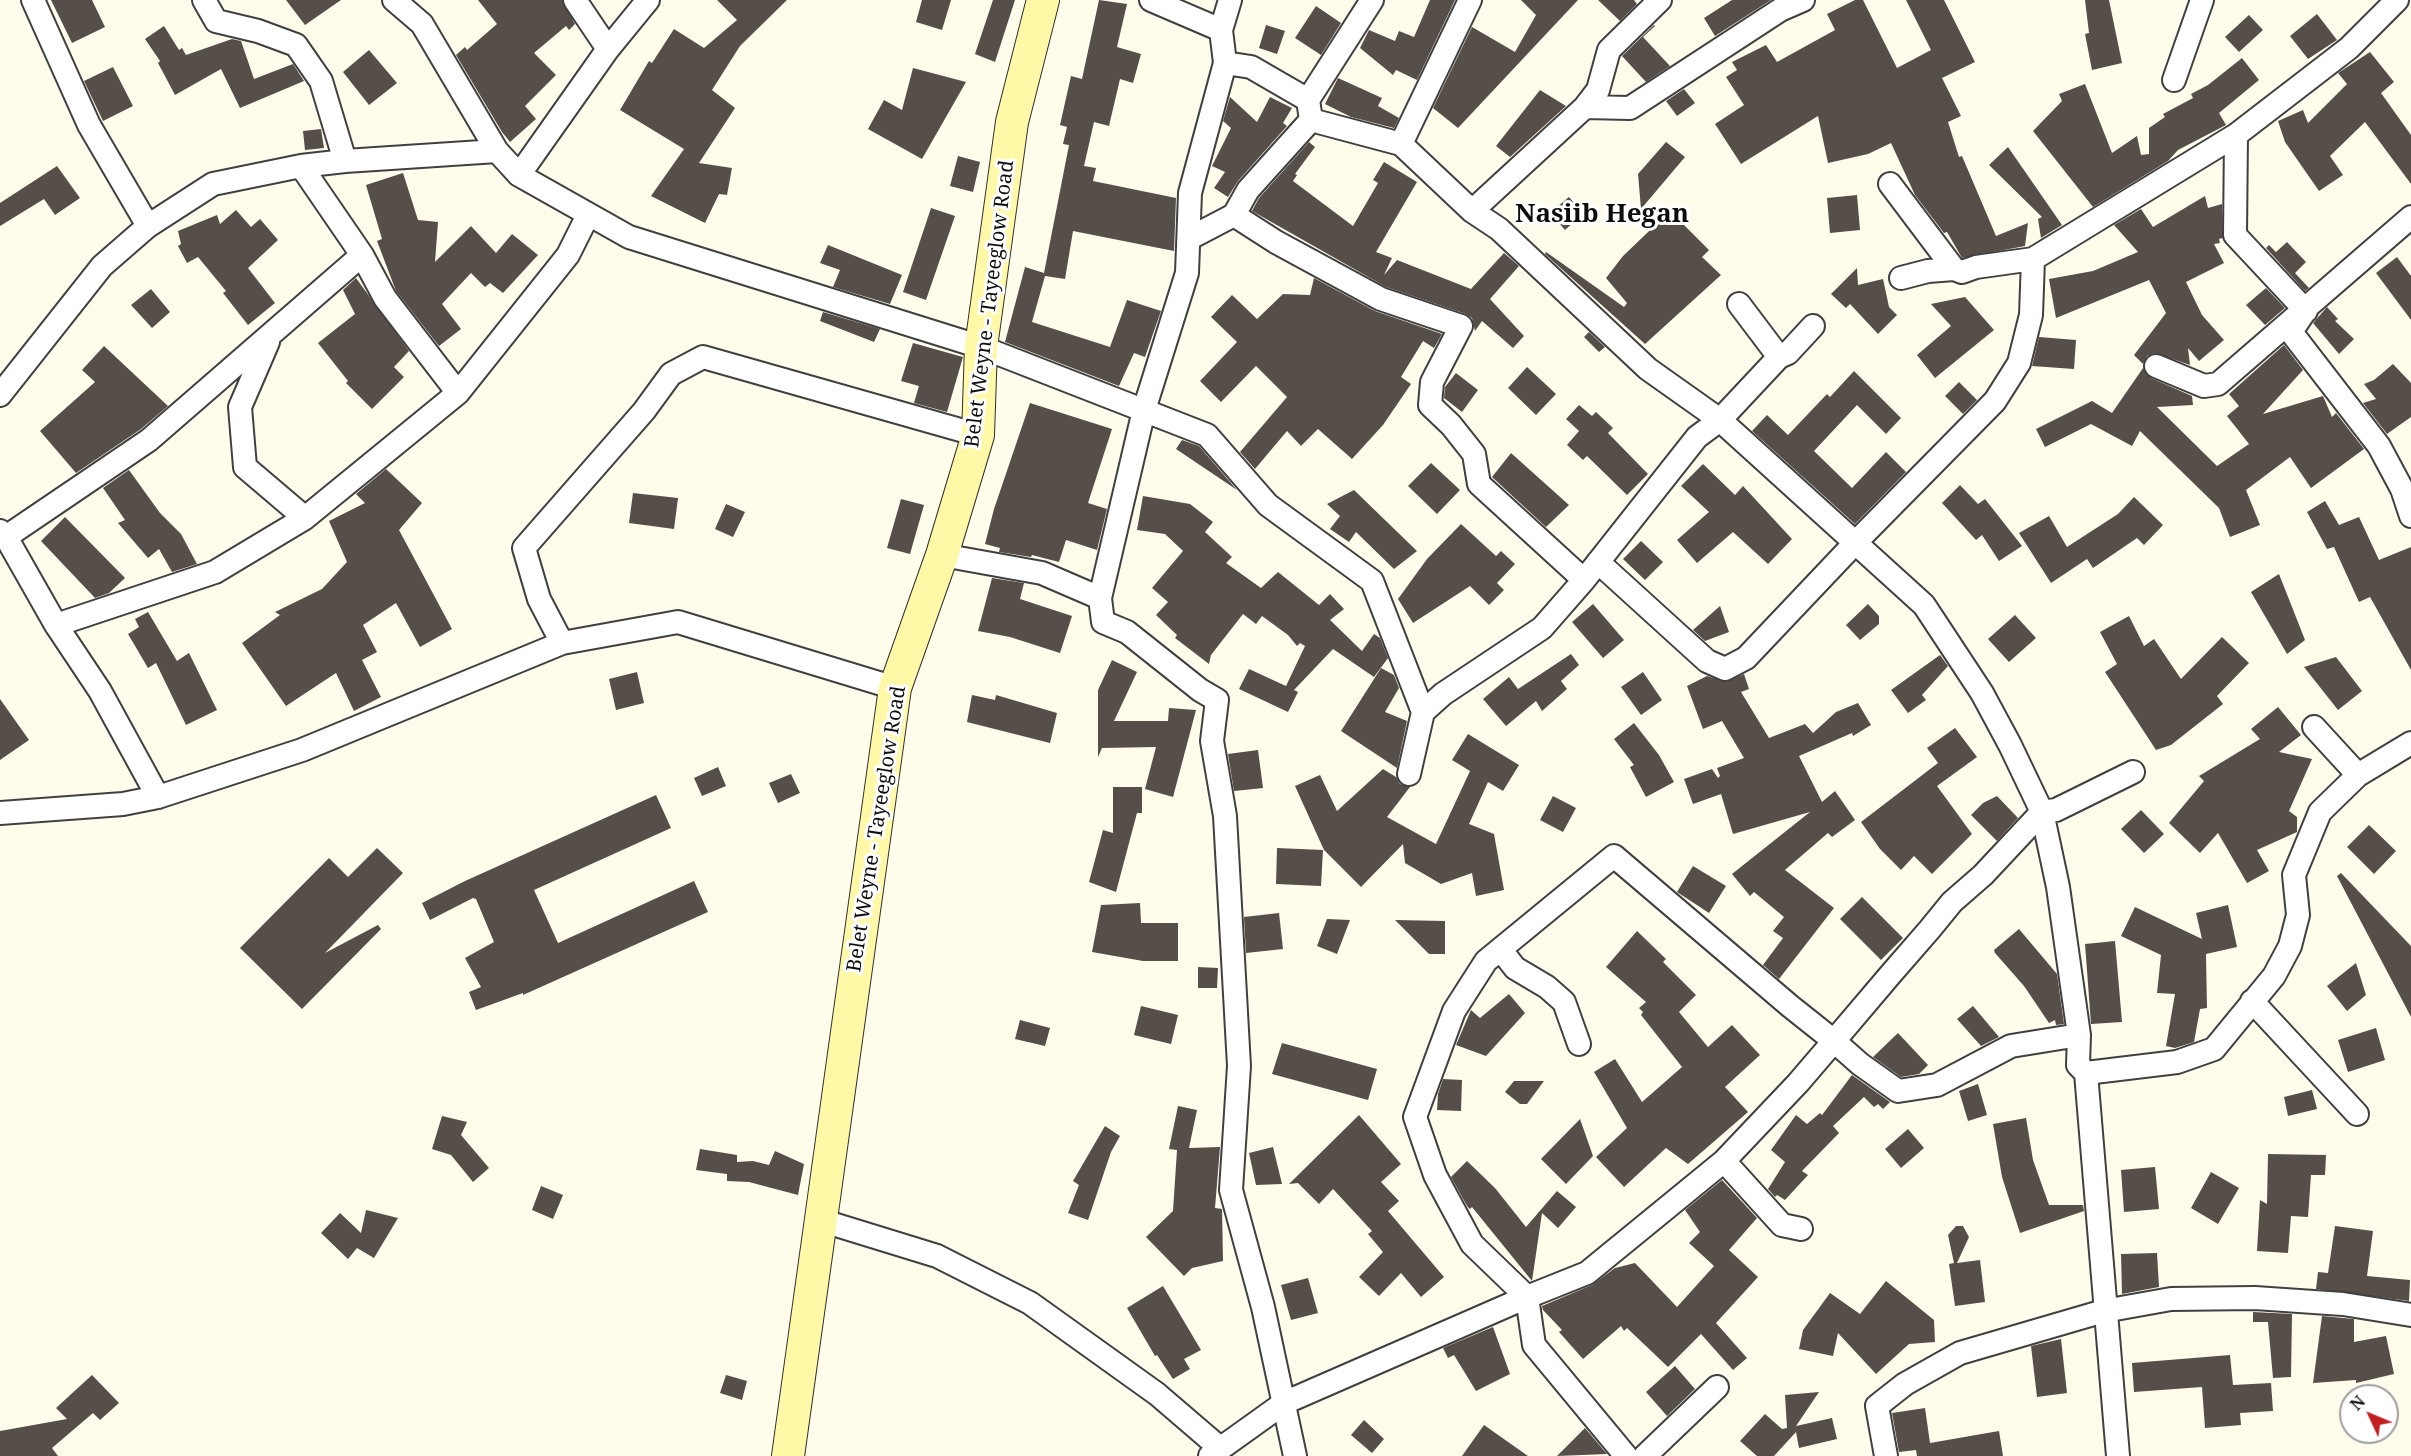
<!DOCTYPE html>
<style>
body{margin:0}
#map{position:relative;width:2411px;height:1456px;overflow:hidden;background:#fffcec;font-family:"Noto Serif",serif}
canvas{display:block}
.north{position:absolute;left:2339px;top:1384px;width:60px;height:60px;box-sizing:border-box;background:#fff;border:2px solid #9e9e9e;border-radius:50%;rotate:314deg;font-size:16px;font-weight:700;line-height:24px;text-align:center;color:#0d0d0d}
.north::after{content:'';display:block;margin:auto;width:21px;height:27px;background:#c21f21;clip-path:polygon(50% 0,100% 100%,50% 72%,0 100%)}
</style>
<div id="map">
<canvas width="2411" height="1456"></canvas>
<div class="north">N</div>
</div>
<script>
const ctx = document.querySelector('canvas').getContext('2d');
ctx.lineJoin = 'round';
function fillPath(path, color) { ctx.fillStyle = color; ctx.fill(path, 'evenodd'); }
const poly = rows => new Path2D(rows.map(r => 'M' + r).join(''));
function stroke(path, color, width, dash) { ctx.strokeStyle = color; ctx.lineWidth = width; ctx.lineCap = dash ? 'butt' : 'round'; ctx.setLineDash(dash || []); ctx.stroke(path); }
function drawText(font, color, halo, rows, align = 'center') {
  ctx.font = font + ' "Noto Serif",serif'; ctx.lineWidth = 6; ctx.setLineDash([]); ctx.textBaseline = 'middle'; ctx.strokeStyle = halo; ctx.fillStyle = color; for (const [text, x, y, turn = 0] of rows) {
    ctx.save(); ctx.translate(x, y); ctx.rotate((+turn || 0) * Math.PI / 180); ctx.textAlign = isNaN(turn) ? turn : align; if (halo) ctx.strokeText(text, 0, 0); ctx.fillText(text, 0, 0); ctx.restore();
  }
}
const building = poly([
 [51,0,92,0,105,27,72,43],
 [286,0,341,0,305,25],
 [478,0,562,0,575,24,569,30,566,26,534,53,556,75,525,106,536,119,510,142,502,132,456,55,465,47,467,50,497,24],
 [717,0,787,0,740,46,712,90,735,108,699,163,732,168,727,195,719,194,705,223,651,196,684,149,620,110,649,61,652,63,674,29,704,48,737,20],
 [922,0,951,0,942,30,916,22],
 [993,0,1015,0,995,62,975,54],
 [1099,0,1127,4,1117,47,1141,54,1133,83,1120,79,1109,126,1094,122,1084,166,1096,168,1093,181,1176,198,1174,251,1073,231,1065,279,1045,276,1032,322,1110,347,1127,300,1161,311,1145,357,1134,353,1119,386,1005,342,1025,267,1044,273,1069,145,1063,144,1067,127,1060,125,1071,76,1082,79],
 [1430,0,1455,0,1417,80,1396,70,1393,75,1360,48,1369,30,1395,41,1399,31,1414,37],
 [1521,0,1578,0,1458,128,1433,108,1472,27,1515,52,1536,15],
 [1598,0,1634,0,1637,4,1620,21],
 [1732,0,1771,0,1715,36,1704,18],
 [1855,0,1863,0,1897,68,1931,50,1906,0,1944,0,1975,62,1942,78,1961,116,1948,122,1959,157,1962,156,1996,236,2028,223,2025,246,1962,258,1947,232,1944,233,1915,195,1891,143,1868,154,1828,163,1818,116,1741,164,1715,124,1744,105,1726,77,1737,70,1732,62,1766,45,1777,62,1835,30,1827,14],
 [2085,0,2109,0,2122,63,2092,70,2085,34,2089,33],
 [1316,6,1341,23,1321,55,1295,38],
 [2317,14,2337,40,2308,59,2290,36],
 [2249,15,2263,30,2239,52,2225,37],
 [1266,25,1285,31,1277,54,1259,48],
 [1654,25,1655,26,1643,37,1670,66,1646,82,1622,56],
 [164,26,179,50,182,48,186,55,232,39,241,41,254,79,293,64,304,81,240,108,221,69,175,95,158,63,160,61,145,39],
 [369,50,397,83,369,105,343,72],
 [2370,52,2394,82,2381,93,2411,135,2411,184,2365,122,2330,156,2343,175,2319,191,2285,142,2278,121,2303,110,2308,123,2347,84,2338,73],
 [2242,58,2259,80,2219,113,2226,125,2178,150,2168,161,2093,207,2033,131,2062,101,2059,94,2085,84,2112,153,2137,136,2141,155,2149,154,2149,128,2165,117,2163,114,2193,98,2191,94,2208,85],
 [113,67,133,106,103,121,84,81],
 [913,68,966,82,922,159,868,129,884,100,902,110],
 [1338,78,1382,98,1378,106,1399,118,1394,128,1351,117,1325,104],
 [1684,89,1695,103,1677,116,1666,101],
 [1540,90,1566,106,1510,157,1496,146],
 [1230,97,1257,122,1270,97,1292,108,1283,123,1287,126,1238,181,1228,197,1214,188,1225,172,1212,166,1231,128,1223,121],
 [321,129,324,148,305,150,303,131],
 [1309,142,1315,147,1295,174,1297,175,1293,181,1353,226,1378,183,1373,180,1384,162,1417,182,1376,252,1392,258,1384,275,1397,260,1471,289,1504,253,1519,266,1490,299,1524,336,1513,348,1482,321,1475,331,1472,318,1466,314,1386,287,1252,211,1259,198],
 [1666,142,1685,157,1641,209,1638,174],
 [2008,147,2062,225,2041,238,2038,219,2042,217,1989,165],
 [958,156,980,162,973,192,950,186],
 [57,166,80,198,55,215,44,199,0,226,0,203],
 [403,173,418,220,438,222,435,262,471,226,496,253,512,234,538,255,503,293,490,283,485,287,471,273,442,304,461,329,439,346,396,291,377,241,382,239,366,185],
 [1857,195,1860,230,1830,233,1827,198],
 [2205,196,2208,208,2222,204,2223,238,2219,239,2220,243,2214,244,2224,263,2186,282,2202,315,2224,340,2199,361,2188,348,2190,365,2155,353,2147,356,2143,364,2134,355,2166,313,2149,280,2056,318,2049,279,2093,271,2138,252,2114,225,2141,209,2153,227],
 [1569,197,1583,214,1565,230,1550,213],
 [931,208,955,216,926,300,903,292],
 [236,210,251,227,260,219,278,240,248,268,275,303,248,325,223,293,226,291,198,257,187,263,178,246,181,244,178,231,217,215,220,224],
 [1670,211,1709,250,1702,257,1721,275,1645,344,1545,254,1546,252,1624,307,1627,303,1606,278,1623,256],
 [2287,242,2306,262,2295,273,2309,288,2305,291,2266,248,2269,245,2276,252],
 [828,245,902,275,890,304,833,287,840,270,820,263],
 [2397,257,2411,276,2411,320,2376,273],
 [1857,268,1858,285,1883,279,1889,307,1897,315,1878,334,1850,304,1846,308,1831,294],
 [356,278,409,351,394,367,404,377,372,409,346,383,348,381,318,343,355,314,343,290],
 [1314,278,1375,311,1442,334,1434,348,1423,341,1401,377,1411,384,1383,425,1352,459,1318,429,1301,446,1287,431,1255,469,1240,452,1287,397,1256,366,1221,402,1200,381,1237,342,1211,317,1232,295,1257,319,1283,294,1310,295],
 [2266,288,2285,308,2265,325,2246,305],
 [151,289,170,312,152,328,131,305],
 [1965,297,1994,330,1935,378,1917,355,1951,326,1931,304],
 [2327,307,2338,319,2335,321,2354,339,2339,354,2313,323],
 [823,312,880,329,874,342,820,321],
 [1589,332,1605,347,1599,352,1584,337],
 [2039,337,2076,340,2074,369,2032,366],
 [913,343,963,357,947,412,914,403,919,386,901,381],
 [2284,345,2303,370,2263,414,2323,396,2332,417,2336,413,2364,449,2311,488,2290,457,2246,490,2260,525,2230,537,2219,508,2140,431,2132,446,2091,424,2045,447,2036,429,2092,401,2112,413,2143,368,2151,378,2192,396,2193,405,2157,407,2217,466,2249,444,2227,416,2239,406,2229,394],
 [104,346,168,406,141,429,76,473,40,431,95,382,82,370],
 [2393,364,2411,383,2411,417,2387,434,2363,403,2376,399,2364,384,2374,380],
 [1527,367,1556,394,1536,415,1508,388],
 [1854,371,1901,418,1886,434,1857,405,1814,451,1852,488,1886,452,1906,472,1855,524,1752,431,1767,415,1788,435,1827,394,1830,397],
 [1456,373,1478,390,1462,412,1444,398,1445,387],
 [1959,382,1977,400,1963,414,1945,396],
 [1030,403,1112,429,1088,503,1107,509,1097,550,1066,540,1059,562,1032,555,1031,557,999,552,1000,548,985,544,994,509],
 [1579,405,1592,416,1596,412,1613,428,1608,433,1648,474,1627,495,1587,456,1583,460,1567,445,1579,431,1566,419],
 [1182,440,1199,446,1237,490,1176,449],
 [1511,453,1569,505,1546,527,1492,477],
 [1431,463,1460,490,1437,514,1408,486],
 [1703,464,1735,495,1743,486,1792,539,1768,564,1733,532,1697,563,1677,540,1709,512,1681,486],
 [386,469,422,503,399,530,452,629,420,647,396,603,363,625,377,652,362,660,381,697,354,711,336,673,286,706,242,643,280,615,275,612,322,589,347,562,329,521,365,503,356,494],
 [129,470,160,513,181,534,197,564,172,572,159,549,148,558,118,523,125,520,103,488],
 [1960,485,1978,504,1985,499,2022,546,1999,561,1982,535,1976,540,1942,503],
 [1354,490,1417,551,1394,569,1356,532,1349,542,1330,529,1340,516,1327,504],
 [633,493,678,498,674,529,629,523],
 [1143,496,1190,504,1213,522,1205,532,1232,557,1226,563,1261,588,1278,572,1319,605,1330,594,1344,609,1330,620,1362,651,1374,634,1380,638,1388,658,1374,677,1333,649,1294,690,1298,692,1288,712,1239,689,1249,669,1286,686,1305,646,1300,643,1297,646,1288,635,1262,616,1256,624,1243,614,1211,655,1209,664,1175,638,1177,635,1156,615,1168,602,1152,588,1183,551,1165,534,1137,530],
 [2134,497,2163,525,2144,545,2137,538,2093,568,2087,559,2051,583,2019,533,2049,516,2067,547,2118,514],
 [901,499,924,505,910,554,887,548],
 [2325,501,2339,525,2359,517,2379,560,2411,547,2411,670,2370,597,2359,602,2334,547,2327,549,2307,512],
 [726,504,745,512,733,537,715,529],
 [65,517,125,578,109,593,95,598,41,541],
 [1461,524,1496,556,1501,551,1515,564,1497,583,1504,590,1489,605,1470,586,1413,623,1398,599,1427,559],
 [1641,541,1663,562,1645,580,1623,559],
 [2279,574,2305,640,2287,654,2251,592],
 [992,578,1024,583,1020,599,1072,616,1060,653,1010,637,978,631],
 [1593,604,1624,640,1603,658,1572,622],
 [1868,604,1879,616,1879,624,1860,640,1846,625],
 [1720,606,1729,632,1705,641,1693,630],
 [148,612,177,661,189,653,217,710,186,725,156,663,148,668,128,634,139,627,135,619],
 [2015,615,2036,638,2009,662,1988,639],
 [2129,616,2144,646,2154,639,2181,679,2222,637,2249,663,2217,696,2223,704,2171,745,2156,750,2105,672,2117,664,2100,632],
 [1571,654,1579,665,1561,681,1567,689,1542,711,1536,701,1506,726,1483,699,1509,677,1518,689],
 [1940,655,1948,666,1922,695,1926,700,1908,713,1891,690],
 [2336,657,2362,691,2338,710,2304,667],
 [1112,660,1137,672,1114,721,1168,721,1169,708,1196,710,1173,797,1145,789,1156,747,1102,748,1098,757,1098,690],
 [1381,668,1394,675,1399,688,1385,712,1407,721,1397,768,1341,731],
 [637,672,644,703,616,710,609,679],
 [1643,672,1662,700,1641,715,1621,687],
 [1744,674,1749,689,1741,692,1769,738,1805,724,1813,733,1836,712,1858,703,1871,725,1853,736,1852,733,1799,756,1822,802,1835,791,1855,820,1832,837,1828,833,1785,870,1834,908,1779,979,1763,965,1783,938,1773,931,1784,917,1754,892,1750,896,1732,874,1810,812,1733,834,1721,794,1693,804,1684,779,1712,769,1718,778,1720,776,1717,768,1744,758,1722,721,1703,729,1687,686,1707,676,1726,682],
 [972,695,995,700,996,695,1057,713,1050,743,967,722],
 [0,699,29,740,0,760],
 [2278,707,2301,735,2279,752,2312,759,2289,811,2297,817,2297,832,2257,850,2269,871,2247,883,2218,833,2200,853,2169,823,2204,781,2199,776,2260,739,2251,729],
 [1634,723,1659,755,1674,782,1646,797,1630,767,1634,765,1614,739],
 [1955,728,1977,757,1937,786,1972,834,1932,874,1914,856,1901,870,1880,849,1861,822,1938,763,1927,748],
 [1468,734,1519,765,1503,791,1488,782,1469,824,1494,834,1504,890,1476,896,1472,873,1441,884,1405,863,1403,844,1361,887,1324,850,1295,786,1320,775,1337,811,1383,769,1396,777,1400,784,1410,787,1387,817,1436,844,1470,771,1452,760],
 [1258,750,1263,788,1234,791,1228,754],
 [718,767,726,786,702,796,694,778],
 [791,774,800,793,778,803,769,783],
 [1113,787,1142,787,1142,813,1137,813,1116,892,1089,882,1103,830,1113,833],
 [656,795,671,828,534,890,558,943,694,881,708,912,523,995,523,993,476,1010,469,992,481,987,465,958,494,942,476,899,473,898,430,920,422,903,465,881],
 [1553,796,1576,808,1563,832,1540,820],
 [1997,796,2018,818,1997,841,1971,815,1983,803],
 [2141,810,2164,834,2144,853,2121,829],
 [2369,825,2396,851,2374,874,2347,847],
 [377,848,403,873,325,953,378,925,381,929,302,1009,240,948,329,858,348,877],
 [1277,848,1323,850,1321,886,1276,884],
 [1693,866,1726,886,1709,913,1677,892],
 [2341,873,2411,946,2411,1017,2337,876],
 [1862,897,1903,938,1881,960,1840,919],
 [1140,903,1141,923,1178,923,1178,961,1143,961,1092,952,1101,905],
 [2228,905,2237,947,2206,954,2207,1008,2200,1009,2194,1042,2175,1048,2166,1046,2175,994,2157,993,2161,955,2121,936,2135,907,2202,939,2196,913],
 [1279,913,1283,949,1246,953,1244,917],
 [1327,919,1350,920,1337,954,1317,946],
 [1395,920,1445,921,1445,954,1429,954],
 [2019,929,2057,974,2064,1024,2056,1025,2055,1020,2049,1023,2024,986,1995,953,1994,950],
 [1637,931,1666,959,1663,962,1696,995,1679,1012,1708,1047,1732,1025,1760,1055,1725,1087,1748,1112,1688,1164,1666,1148,1624,1187,1596,1157,1627,1128,1594,1072,1615,1059,1642,1102,1682,1067,1641,1015,1643,1012,1639,1008,1646,1002,1606,967],
 [2115,941,2122,1022,2091,1024,2085,944],
 [2356,963,2366,995,2347,1011,2327,986],
 [1198,967,1218,968,1217,988,1198,988],
 [1509,994,1525,1013,1486,1056,1456,1045,1471,1010,1480,1018],
 [1141,1006,1178,1015,1171,1044,1134,1035],
 [1973,1006,1999,1037,1981,1046,1957,1019],
 [1020,1020,1050,1028,1045,1046,1015,1039],
 [2376,1028,2385,1060,2348,1072,2338,1040],
 [1898,1033,1928,1065,1919,1074,1901,1077,1873,1057],
 [1282,1043,1377,1069,1368,1100,1272,1074],
 [1852,1075,1890,1102,1883,1109,1878,1104,1874,1107,1864,1097,1833,1126,1839,1133,1802,1171,1808,1175,1785,1200,1777,1195,1775,1197,1768,1189,1785,1162,1771,1150,1796,1115,1807,1124,1820,1113,1822,1115],
 [1443,1079,1462,1080,1461,1111,1437,1110,1438,1094],
 [1514,1081,1544,1081,1527,1104,1520,1104,1505,1092],
 [1978,1084,1987,1115,1968,1121,1959,1091],
 [2312,1090,2317,1109,2288,1116,2284,1097],
 [1178,1106,1197,1110,1189,1148,1220,1147,1215,1208,1222,1209,1223,1261,1192,1268,1184,1276,1146,1237,1173,1211,1177,1150,1169,1149],
 [1359,1115,1401,1164,1381,1182,1399,1201,1388,1211,1444,1277,1421,1297,1401,1273,1379,1296,1359,1277,1383,1252,1368,1234,1372,1231,1333,1189,1319,1204,1298,1183,1289,1184],
 [442,1116,467,1122,461,1135,489,1168,473,1182,451,1155,432,1149],
 [2026,1118,2033,1160,2049,1205,2083,1205,2084,1211,2020,1233,2002,1177,1993,1124],
 [1580,1119,1593,1156,1566,1184,1541,1159],
 [1105,1126,1120,1136,1111,1152,1088,1220,1068,1213,1079,1185,1073,1181],
 [1908,1129,1924,1148,1901,1168,1885,1149],
 [1273,1147,1282,1184,1256,1185,1249,1153],
 [700,1149,737,1155,737,1162,753,1161,769,1165,775,1151,804,1164,798,1195,749,1182,727,1181,727,1174,696,1170],
 [2268,1154,2326,1155,2325,1175,2311,1175,2308,1217,2291,1216,2288,1253,2257,1251,2260,1200,2267,1204],
 [1467,1161,1495,1188,1526,1227,1557,1191,1576,1207,1558,1228,1542,1213,1532,1281,1472,1207,1470,1209,1467,1206,1451,1177],
 [2155,1167,2159,1209,2124,1212,2121,1170],
 [2211,1172,2239,1188,2218,1224,2191,1208],
 [1722,1180,1757,1218,1729,1250,1758,1277,1716,1323,1747,1358,1733,1370,1701,1334,1668,1367,1627,1328,1624,1331,1621,1326,1583,1359,1559,1332,1562,1330,1543,1310,1542,1306,1592,1285,1615,1268,1635,1263,1677,1307,1714,1266,1689,1243,1700,1232,1685,1210],
 [541,1186,563,1195,553,1219,532,1210],
 [366,1210,398,1218,374,1258,357,1248,348,1259,321,1233,340,1213,361,1233],
 [1956,1226,1963,1226,1969,1237,1957,1263,1980,1260,1985,1302,1955,1306,1949,1264,1954,1263,1948,1235],
 [2335,1226,2373,1231,2367,1276,2410,1280,2409,1301,2316,1289,2318,1272,2328,1273],
 [2157,1253,2159,1287,2122,1294,2121,1254],
 [1308,1278,1318,1313,1291,1320,1281,1285],
 [1886,1281,1934,1320,1935,1342,1909,1344,1876,1374,1838,1333,1833,1356,1799,1349,1803,1330,1830,1293,1860,1314],
 [1163,1286,1201,1350,1184,1359,1190,1369,1173,1379,1157,1355,1155,1356,1127,1308],
 [2253,1312,2292,1314,2291,1377,2273,1378,2268,1322,2253,1322],
 [2322,1316,2354,1319,2354,1342,2386,1336,2394,1374,2356,1383,2356,1380,2313,1383],
 [1493,1327,1510,1374,1476,1391,1454,1355,1448,1358,1443,1348],
 [2061,1339,2067,1393,2037,1397,2031,1346],
 [2230,1355,2233,1385,2271,1383,2273,1411,2240,1413,2241,1425,2205,1428,2202,1387,2134,1392,2132,1363],
 [1675,1366,1695,1389,1667,1416,1646,1392],
 [92,1375,119,1403,100,1420,93,1413,52,1448,58,1456,0,1456,0,1431,67,1419,56,1408],
 [726,1375,747,1381,742,1400,720,1393],
 [1819,1392,1796,1426,1832,1418,1837,1439,1799,1448,1796,1432,1774,1456,1757,1456,1740,1441,1765,1414,1782,1429,1787,1428,1785,1395],
 [1925,1408,1930,1443,1999,1431,2003,1456,1917,1456,1916,1450,1899,1452,1892,1413],
 [1364,1420,1384,1439,1372,1453,1351,1435],
 [1484,1425,1528,1456,1462,1456],
 [1585,1428,1607,1454,1557,1456]
]);
const minor = poly([
 [33,0,89,125,148,226],
 [204,0,216,21,258,31,296,45,321,81,345,161],
 [394,0,422,24,497,151],
 [575,0,608,49],
 [1151,0,1221,30],
 [1225,63,1251,67,1308,100],
 [2174,80,2202,0],
 [1585,107,1630,108,1780,10,1803,0],
 [1311,120,1308,100,1372,0],
 [2236,135,2235,235,2306,311],
 [1401,144,1470,0],
 [301,166,362,255,385,298,458,393,568,255,588,215],
 [519,175,608,49,648,0],
 [1890,184,1954,269],
 [1472,211,1585,107,1598,90,1609,50,1660,0],
 [1190,238,1234,215],
 [1901,278,1928,271,1954,269,1962,272,1976,267,2033,259,2236,135,2349,48,2397,0],
 [1739,304,1779,357],
 [2303,314,2291,332,2379,446,2402,489,2411,516],
 [268,342,240,407,245,467,305,518],
 [2156,366,2204,386,2218,384,2411,217],
 [0,395,102,266,148,226,213,184,301,166,345,161,497,151,519,175,629,237,981,347,1207,435,1268,505,1372,581,1423,712],
 [0,531,6,537,56,625,100,691,158,797],
 [6,537,149,440,362,255],
 [942,555,1042,573,1100,598,1103,622,1127,632,1200,690,1217,700,1212,741,1225,816,1239,1066,1231,1190,1263,1307,1295,1456],
 [1598,562,1707,661,1725,669,1746,658,1855,543,1995,401,2019,363,2031,315,2033,259],
 [1584,580,1479,484,1474,454,1451,425,1430,405,1432,382,1461,326,1381,299,1276,242,1234,215,1248,190,1311,120,1401,144,1472,211,1499,229,1648,369,1720,420,1924,605,1982,693,2010,745,2042,812,2058,887,2079,1035,2078,1065,2086,1073,2118,1456],
 [1100,598,1144,410,1187,273,1190,193,1225,63,1221,30,1230,0],
 [56,625,215,572,305,518,458,393],
 [562,643,539,599,524,548,644,411,671,374,703,357,978,435],
 [2314,727,2358,775],
 [1409,774,1423,712,1443,694,1542,628,1584,580,1697,437,1720,420,1779,357,1788,353,1813,326],
 [0,813,123,804,158,797,302,750,562,643,678,622,895,688],
 [1501,950,1515,968,1547,987,1564,1002,1579,1044],
 [2252,1001,2357,1114],
 [2079,1035,2011,1046,1937,1085,1898,1091,1860,1064,1834,1041,1790,1006,1614,856,1486,961,1454,1011,1415,1117,1435,1175,1472,1244,1527,1297,1587,1273,1724,1161,1798,1083,1834,1041,1890,975,1930,929,1952,902,1983,875,2042,812,2056,810,2133,772],
 [2086,1073,2177,1062,2214,1049,2274,976,2290,946,2298,915,2294,875,2320,812,2358,775,2411,743],
 [1724,1161,1782,1225,1801,1229],
 [820,1220,937,1256,1030,1303,1157,1394,1220,1448],
 [1210,1456,1284,1403,1527,1297,1534,1345,1626,1456],
 [1645,1456,1717,1387],
 [1886,1456,1877,1406,1905,1384,1960,1353,2104,1311,2171,1299,2255,1298,2343,1304,2411,1315]
]);
const secondary = poly([
 [788,1456,895,688,942,555,978,435,981,347,1012,122,1043,0]
]);
const streetNames = [
 ["Belet Weyne - Tayeeglow Road",990,304,-83],
 ["Belet Weyne - Tayeeglow Road",877,829,-81]
];
const districtNames = [
 ["Nasiib Hegan",1602,215]
];
fillPath(building, '#564e48');
stroke(minor, '#404040', 26);
stroke(secondary, '#2f2f2f', 34);
stroke(minor, '#fff', 22);
stroke(secondary, '#fff8a7', 32);
drawText('20px', '#0d0d0d', '#fff', streetNames);
drawText('bold 26px', '#0d0d0d', '#fff', districtNames);
</script>
